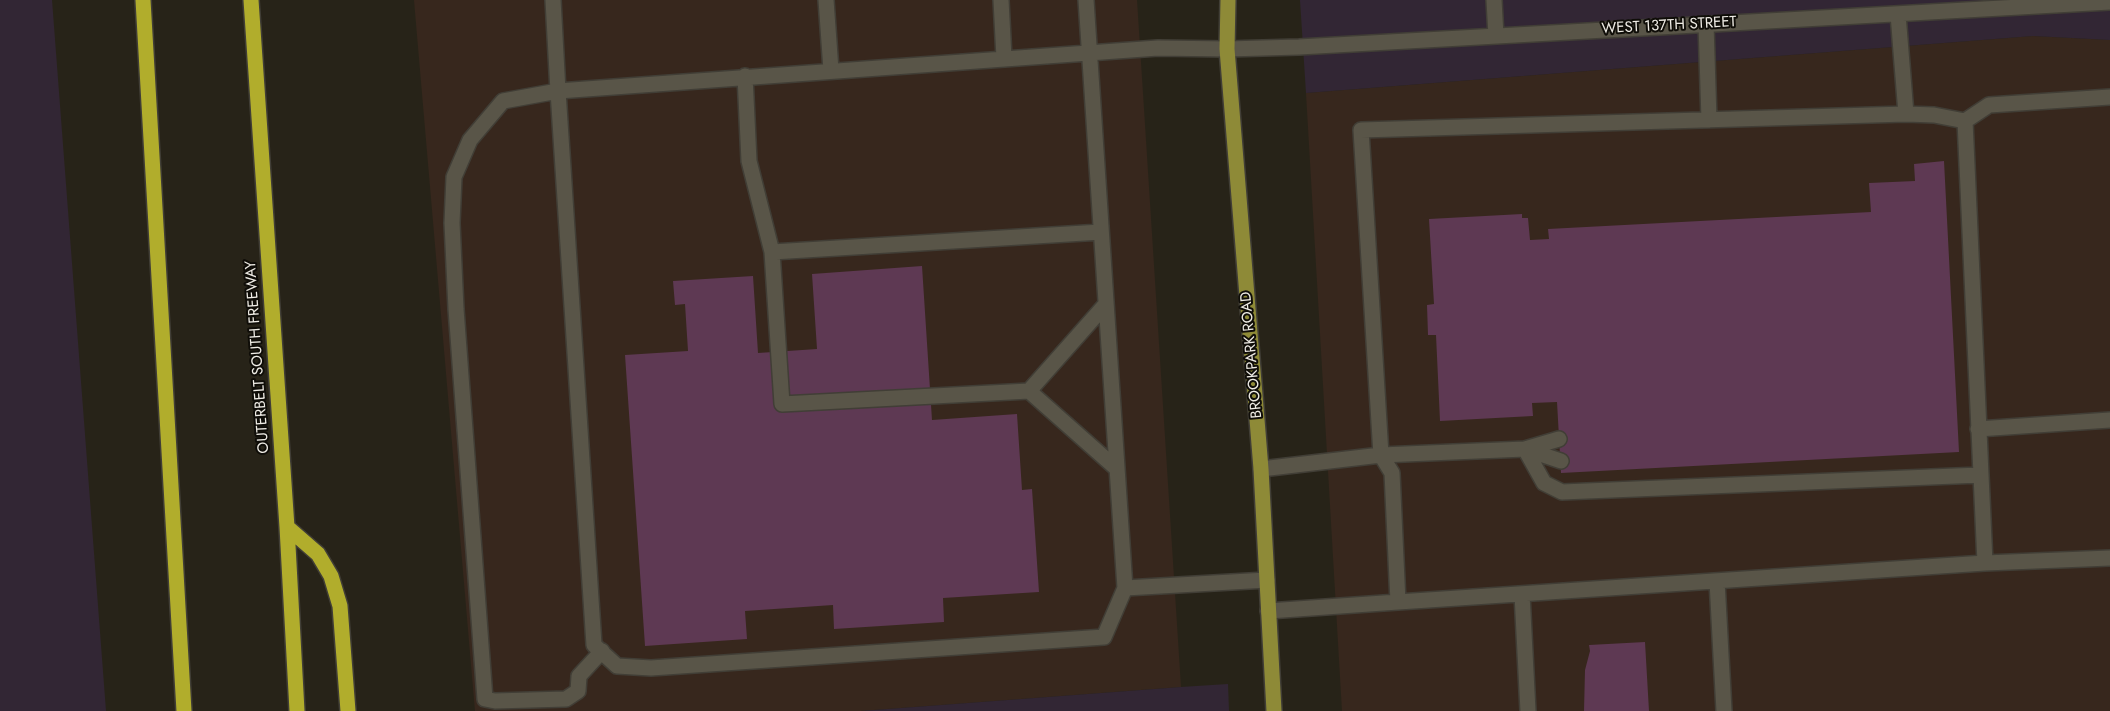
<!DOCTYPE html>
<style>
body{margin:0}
canvas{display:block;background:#272318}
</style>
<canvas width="2110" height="711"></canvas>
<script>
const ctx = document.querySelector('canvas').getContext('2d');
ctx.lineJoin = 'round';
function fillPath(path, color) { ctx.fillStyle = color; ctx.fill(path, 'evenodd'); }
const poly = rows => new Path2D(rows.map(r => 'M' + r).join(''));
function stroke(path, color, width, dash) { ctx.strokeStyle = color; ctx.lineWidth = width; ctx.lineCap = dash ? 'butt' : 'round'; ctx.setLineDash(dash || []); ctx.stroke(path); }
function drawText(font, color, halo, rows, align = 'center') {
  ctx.font = font + ' Jost,sans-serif'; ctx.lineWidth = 4; ctx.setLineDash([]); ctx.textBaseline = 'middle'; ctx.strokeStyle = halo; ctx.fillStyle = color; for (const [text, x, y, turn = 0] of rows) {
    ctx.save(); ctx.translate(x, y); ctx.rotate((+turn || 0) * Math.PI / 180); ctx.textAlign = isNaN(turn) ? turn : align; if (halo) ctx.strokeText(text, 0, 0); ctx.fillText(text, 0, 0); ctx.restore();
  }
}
const commercial = poly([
 [414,0,1137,0,1181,687,861,711,475,711],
 [2033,36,2110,40,2110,711,1342,711,1306,93]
]);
const industrial = poly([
 [0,0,52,0,106,711,0,711],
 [1300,0,2110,0,2110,40,2033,36,1306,93],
 [1228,684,1229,711,861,711,1181,687]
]);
const building = poly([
 [1944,161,1959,452,1561,473,1557,402,1532,403,1533,416,1440,421,1436,335,1428,335,1427,305,1434,304,1429,219,1522,214,1522,218,1528,218,1530,240,1549,239,1548,229,1871,212,1869,183,1915,181,1914,164],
 [922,266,932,420,1017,414,1022,490,1032,489,1039,592,943,598,944,622,834,629,833,605,745,611,747,639,645,646,625,355,688,351,685,304,675,305,673,281,753,276,758,353,817,349,812,274],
 [1645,642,1649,711,1584,711,1585,670,1590,651,1589,645]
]);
const minor = poly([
 [553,0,558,91,503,101,470,140,454,177,452,223,456,309,485,699,495,701,566,699,578,691,579,676,602,651],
 [826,0,831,70],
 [1001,0,1004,58],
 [1086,0,1125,588],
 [1494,0,1496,36],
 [1898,14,1906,114],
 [1706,24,1709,120],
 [745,76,749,161,772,252,1101,232],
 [1965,121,1989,105,2110,97],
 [772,252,782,404,1029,391],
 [1106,304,1029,391,1117,469],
 [1978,429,2110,420],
 [1525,449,1561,461],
 [1525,449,1559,439],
 [1261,469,1381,455,1525,449,1544,483,1562,492,1980,475],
 [1985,563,1965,121,1934,115,1906,114,1361,130,1381,455,1392,473,1398,602,1985,563,2110,558],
 [1267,580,1125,588,1104,637,651,668,617,666,594,645,558,91,1158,48,1227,49,1299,47,2110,2],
 [1717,581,1724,711],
 [1522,594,1528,711],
 [1268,611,1398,602]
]);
const major = poly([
 [1228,0,1227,49,1261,469,1274,711]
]);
const highway = poly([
 [143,0,184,711],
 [251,0,287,527,297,711],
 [287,527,318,554,331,576,340,606,348,711]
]);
const streetNames = [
 ["WEST 137TH STREET",1669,26,-3],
 ["BROOKPARK ROAD",1252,355,-95],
 ["OUTERBELT SOUTH FREEWAY",258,357,-94]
];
fillPath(commercial, '#37271d');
fillPath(industrial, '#322634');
fillPath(building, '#5e3953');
stroke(minor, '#413e36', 18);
stroke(major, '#413e36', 18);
stroke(highway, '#413e36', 18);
stroke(minor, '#595548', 15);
stroke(major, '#8e8a37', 15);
stroke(highway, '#b1ad2c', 15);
drawText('15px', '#efece5', '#0f0d08', streetNames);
</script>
